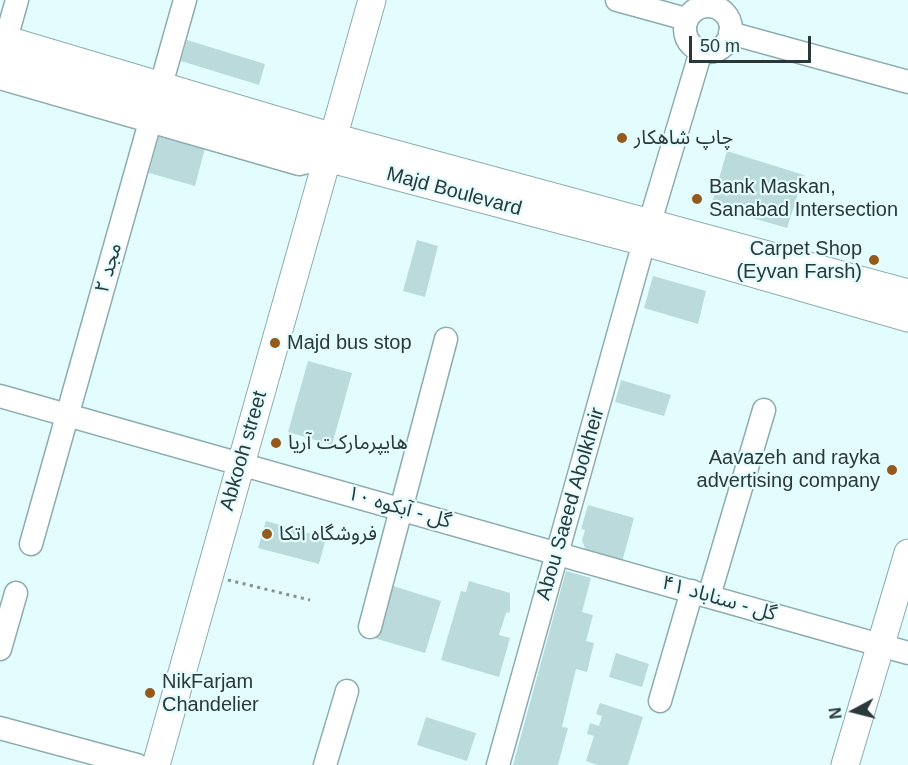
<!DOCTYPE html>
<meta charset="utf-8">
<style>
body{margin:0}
#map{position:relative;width:908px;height:765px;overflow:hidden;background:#e3fdff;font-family:Arial,sans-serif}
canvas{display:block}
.north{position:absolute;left:824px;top:681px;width:60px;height:60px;-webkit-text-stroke:4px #e3fdff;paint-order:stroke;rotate:263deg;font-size:16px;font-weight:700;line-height:24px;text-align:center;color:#2b3839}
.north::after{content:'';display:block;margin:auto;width:21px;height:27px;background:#2b3839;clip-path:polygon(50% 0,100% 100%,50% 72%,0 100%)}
.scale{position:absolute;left:689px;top:36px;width:122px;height:27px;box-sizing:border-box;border:3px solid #2b3839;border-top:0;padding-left:8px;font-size:18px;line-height:21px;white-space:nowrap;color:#2b3839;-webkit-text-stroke:4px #e3fdff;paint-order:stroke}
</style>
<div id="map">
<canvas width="908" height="765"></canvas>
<div class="north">N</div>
<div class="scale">50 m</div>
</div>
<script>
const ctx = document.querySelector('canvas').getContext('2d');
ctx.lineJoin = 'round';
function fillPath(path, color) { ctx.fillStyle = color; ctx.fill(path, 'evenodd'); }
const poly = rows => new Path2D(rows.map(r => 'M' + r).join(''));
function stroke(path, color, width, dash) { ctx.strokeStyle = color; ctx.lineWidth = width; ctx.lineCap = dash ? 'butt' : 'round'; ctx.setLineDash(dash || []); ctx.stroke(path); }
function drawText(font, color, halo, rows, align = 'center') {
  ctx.font = font + ' Arial,"Noto Sans Arabic",sans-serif'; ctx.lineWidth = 4.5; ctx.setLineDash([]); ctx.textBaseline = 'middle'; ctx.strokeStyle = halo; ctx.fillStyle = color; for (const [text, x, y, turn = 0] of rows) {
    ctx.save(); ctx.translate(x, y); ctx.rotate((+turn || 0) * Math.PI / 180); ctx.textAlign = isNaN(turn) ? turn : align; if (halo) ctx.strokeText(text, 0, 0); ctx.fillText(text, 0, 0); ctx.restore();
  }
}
const building = poly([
 [187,40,265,64,259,85,181,61],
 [159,135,205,148,195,186,149,173],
 [727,151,804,175,787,228,711,206],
 [417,240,438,246,425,297,403,291],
 [653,276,706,291,698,324,644,308],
 [308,361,352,373,332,445,288,432],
 [621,380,671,395,664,416,615,402],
 [588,505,634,518,622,562,586,551,582,540,585,530,581,529],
 [266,521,326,538,319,564,258,548],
 [566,571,591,578,582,612,593,615,586,641,594,643,587,672,576,669,562,727,568,728,558,765,513,765],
 [469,581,510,593,510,612,506,613,499,635,510,638,499,677,441,660,461,591,466,592],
 [390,585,441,601,425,653,374,638],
 [616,653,649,664,642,687,609,677],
 [600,703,643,717,628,765,597,765,586,761,594,736,587,734,590,723,599,726,602,716,596,714],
 [426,717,476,733,467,761,417,745]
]);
const path = poly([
 [228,580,310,600]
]);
const minor = poly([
 [617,0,686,19],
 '685 29a23 23 0 1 1 46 0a23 23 0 1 1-46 0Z',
 [730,33,908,82],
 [6,39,17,0],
 [0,78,299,164,327,158],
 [161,85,185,0],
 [0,396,908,653],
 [31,544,150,122],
 [709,596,764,410],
 [370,627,446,339],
 [0,649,16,593],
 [660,701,692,591],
 [0,728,137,765],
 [325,765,347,691],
 [498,765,644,242,701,51]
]);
const major = poly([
 [0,38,333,137,908,293],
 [0,62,327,158,644,242,908,318],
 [156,765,372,0],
 [845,765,908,553]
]);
const markers = [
 [622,138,6,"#95591b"],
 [697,199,6,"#95591b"],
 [874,260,6,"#95591b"],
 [275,343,6,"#95591b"],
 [276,443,6,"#95591b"],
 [892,470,6,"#95591b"],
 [267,534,6,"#95591b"],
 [150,693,6,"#95591b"]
];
const poiNames = [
 ["چاپ شاهکار",634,138],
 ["Bank Maskan,",709,187],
 ["Sanabad Intersection",709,210],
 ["Carpet Shop",862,249,"right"],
 ["(Eyvan Farsh)",862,272,"right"],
 ["Majd bus stop",287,343],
 ["هایپرمارکت آریا",288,443],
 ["Aavazeh and rayka",880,458,"right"],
 ["advertising company",880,481,"right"],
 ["فروشگاه اتکا",279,534],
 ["NikFarjam",162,682],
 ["Chandelier",162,705]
];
const streetNames = [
 ["Majd Boulevard",454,192,15],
 ["مجد ۲",109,268,-74],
 ["Abkooh street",244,451,-74],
 ["Abou Saeed Abolkheir",571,504,-74],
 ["گل - آبکوه ۱۰",399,508,16],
 ["گل - سناباد ۴۱",719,599,16]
];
fillPath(building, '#badadc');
stroke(minor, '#8dacaf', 25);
stroke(major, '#8dacaf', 29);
stroke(path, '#809394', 3, [3, 4.5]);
stroke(minor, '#fff', 22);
stroke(major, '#fff', 27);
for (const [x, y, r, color] of markers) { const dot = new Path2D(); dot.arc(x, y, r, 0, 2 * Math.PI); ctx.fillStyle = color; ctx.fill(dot); stroke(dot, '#e3fdff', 2); }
drawText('20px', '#2b3839', '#e3fdff', poiNames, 'left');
drawText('20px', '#2b3839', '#e3fdff', streetNames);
</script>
